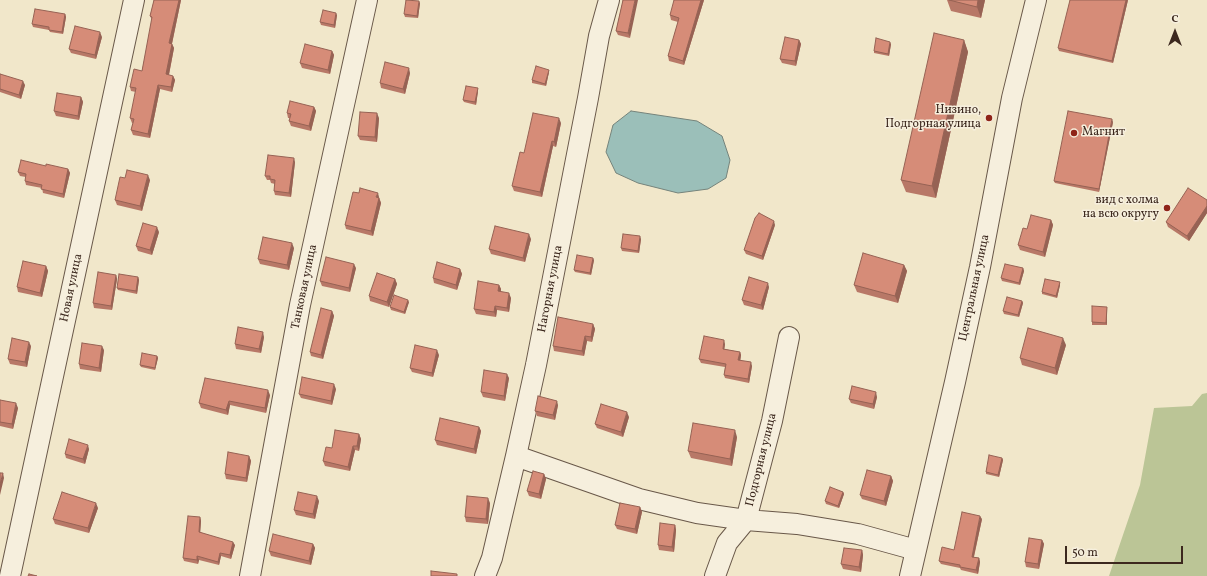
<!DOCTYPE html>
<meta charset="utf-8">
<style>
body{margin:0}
#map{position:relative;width:1207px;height:576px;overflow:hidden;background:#f1e7ca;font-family:Vollkorn,serif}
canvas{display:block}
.north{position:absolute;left:1155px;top:12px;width:40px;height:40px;-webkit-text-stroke:3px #f6efdd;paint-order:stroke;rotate:0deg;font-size:11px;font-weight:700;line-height:16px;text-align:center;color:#3c281e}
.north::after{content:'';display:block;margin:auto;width:14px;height:18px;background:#3c281e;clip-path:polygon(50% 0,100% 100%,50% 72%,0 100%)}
.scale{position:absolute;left:1065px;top:546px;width:118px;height:18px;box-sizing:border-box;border:2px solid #3c281e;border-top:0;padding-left:5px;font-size:12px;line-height:14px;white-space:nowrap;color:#3c281e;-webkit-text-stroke:3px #f6efdd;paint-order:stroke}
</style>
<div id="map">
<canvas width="1207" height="576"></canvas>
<div class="north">С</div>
<div class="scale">50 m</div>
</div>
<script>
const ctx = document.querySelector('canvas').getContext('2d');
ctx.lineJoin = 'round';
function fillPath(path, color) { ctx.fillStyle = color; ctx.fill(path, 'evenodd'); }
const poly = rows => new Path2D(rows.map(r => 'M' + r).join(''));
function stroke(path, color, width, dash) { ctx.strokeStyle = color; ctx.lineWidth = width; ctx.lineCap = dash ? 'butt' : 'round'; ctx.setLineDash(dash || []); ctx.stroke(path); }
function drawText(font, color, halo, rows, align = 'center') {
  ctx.font = font + ' Vollkorn,serif'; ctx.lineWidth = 3; ctx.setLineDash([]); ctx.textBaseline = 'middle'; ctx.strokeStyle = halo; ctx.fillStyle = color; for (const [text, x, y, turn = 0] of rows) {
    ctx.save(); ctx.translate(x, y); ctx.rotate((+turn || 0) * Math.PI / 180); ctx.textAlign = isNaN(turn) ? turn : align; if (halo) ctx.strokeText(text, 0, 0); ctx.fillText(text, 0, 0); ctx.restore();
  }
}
const green = poly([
 [1207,393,1207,576,1109,576,1140,485,1154,408,1192,406,1202,394]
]);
const water = poly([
 [631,111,697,121,722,136,730,160,726,178,708,189,678,193,638,183,616,173,606,152,613,125,631,111]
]);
const minor = poly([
 [516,456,639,499,697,513,746,520,797,524,858,534,916,550],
 [10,576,134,0],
 [250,576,300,305,367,0],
 [485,576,492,558,516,456,536,365,588,98,599,36,609,0],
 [715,576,727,543,746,520,772,421,789,337],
 [910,576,955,382,980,267,1012,98,1036,0]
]);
const wall = poly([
 [154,0,181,0,172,44,174,48,169,75,173,76,175,80,172,92,160,89,150,138,133,135,131,130,133,123,132,123,130,118,136,92,131,91,130,87,142,71,152,20,150,16],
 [623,0,630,38,618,35,616,31],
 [704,0,684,65,669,61,668,56,678,22,671,20,670,15],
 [947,0,985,0,981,18,951,11],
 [1128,0,1113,63,1059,51,1058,48],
 [420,3,418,18,405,17,404,14],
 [65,14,66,17,63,34,50,32,49,30,33,27,32,24],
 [337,15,335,28,321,25,320,22],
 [102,37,96,59,71,53,69,49],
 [799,40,801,44,796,66,782,63,780,59],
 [964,40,968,52,936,198,906,192,901,180],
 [891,44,889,56,874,53,874,51],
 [332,51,334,55,330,74,302,68,300,63],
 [549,72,546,86,532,83,532,80],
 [410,73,405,94,381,88,380,83],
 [0,74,25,85,21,99,0,92],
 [478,91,476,105,464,102,463,100],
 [81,97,83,102,79,120,56,116,54,111],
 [314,107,316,111,311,131,291,126,289,121,290,118,288,118,287,113],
 [379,118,377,142,360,140,358,136],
 [1113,122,1099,192,1055,183,1054,181],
 [561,123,556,147,553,146,542,197,514,191,512,186,524,153],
 [295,162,291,197,275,195,274,191,275,184,271,183,270,180,267,180,265,176],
 [46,166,68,169,70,173,64,198,43,193,42,188,26,185,25,181,26,177,20,176,18,172],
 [125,178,150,180,142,211,117,205,115,200],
 [379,197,381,203,373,236,346,229,345,225],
 [1207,200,1207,213,1189,241,1168,227,1166,222],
 [1051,220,1053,225,1045,257,1020,250,1018,245,1027,229],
 [775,225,763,260,746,254,744,250],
 [159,232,152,255,138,251,136,246],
 [531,239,525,262,491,254,489,249],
 [641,239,639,253,622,251,621,248],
 [294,248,289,270,260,264,258,259],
 [594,260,591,275,575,272,574,270],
 [904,265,907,271,898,303,857,292,854,285],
 [46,266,48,271,42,297,18,292,17,287],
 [356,268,350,292,322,286,320,281],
 [1023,268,1024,271,1020,285,1002,281,1001,278],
 [460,269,462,274,457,290,434,283,433,278],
 [116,275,117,279,112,310,94,308,93,303],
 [138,277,139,280,137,294,118,290,117,288],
 [395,279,397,284,389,307,370,301,369,296],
 [1060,282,1060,285,1057,298,1042,294,1042,292],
 [499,285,501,289,501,292,511,298,509,312,497,310,496,317,476,314,474,309],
 [769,287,763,310,744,305,742,300],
 [1022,301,1023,303,1019,317,1004,314,1003,311],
 [409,302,405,314,391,310,390,307],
 [1107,307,1107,325,1092,325,1092,322],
 [332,311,334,316,323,359,311,356,310,352],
 [593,324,595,329,592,342,587,341,584,356,554,351,553,346],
 [264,337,261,353,236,349,235,344],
 [725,344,724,349,740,352,741,355,740,360,752,366,749,383,725,378,724,375,725,367,701,363,699,359],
 [1066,345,1057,375,1022,365,1020,358],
 [31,346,27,367,10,364,8,359],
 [104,350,101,372,80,369,79,364],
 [439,355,433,377,412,372,410,368],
 [157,356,158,358,155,370,141,367,140,365],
 [509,378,505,401,483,397,481,392],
 [336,389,332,405,301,398,299,394],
 [270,395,266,413,230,405,228,415,201,408,199,403],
 [877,397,874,409,851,403,849,399],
 [0,400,18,408,13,429,0,426],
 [558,405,555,420,537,416,535,411],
 [629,417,623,437,597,428,595,424],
 [479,427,481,431,476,454,437,445,435,440],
 [359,434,361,439,359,451,355,450,350,471,325,466,323,461,332,448],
 [737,437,732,466,691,458,688,451],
 [89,449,85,464,66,458,65,454],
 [249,456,251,461,247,482,226,479,225,474],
 [1002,458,1003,460,999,477,986,474,986,472],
 [544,474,546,479,541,499,529,496,527,491],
 [891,476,893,481,886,506,862,499,860,495],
 [843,492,844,494,839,508,826,504,825,501],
 [319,501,315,519,296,515,294,510],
 [490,503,488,524,466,522,465,517],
 [640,507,642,512,637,534,617,529,615,525],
 [98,508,89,533,55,524,53,519],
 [200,517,201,521,200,532,235,545,231,559,221,556,219,565,199,560,198,564,184,561,183,558],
 [982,519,974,557,979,558,980,562,978,574,961,570,960,568,941,564,939,561,954,550],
 [675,525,676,530,674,552,659,550,658,545],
 [1042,540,1044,544,1039,569,1026,567,1025,562],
 [313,544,315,548,311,565,271,556,269,551],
 [862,550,863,555,861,572,843,569,841,564]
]);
const shadedWall = poly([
 [179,0,181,0,171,48,169,43],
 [635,0,638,0,630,38,628,33],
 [701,0,704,0,684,65,683,61],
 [978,0,985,0,981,18,977,7],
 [1126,0,1128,0,1113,63,1112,61],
 [419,1,420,3,418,18,417,16],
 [336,13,337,15,335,28,334,25],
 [65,14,66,17,63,34,62,32],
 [100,32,102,37,96,59,95,55],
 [799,40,801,44,796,66,795,61],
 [964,40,968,52,936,198,932,186],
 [890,42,891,44,889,56,888,54],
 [172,44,174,48,168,79,166,74],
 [332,51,334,55,330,74,328,70],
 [409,68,410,73,405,94,403,89],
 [549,70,549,72,546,86,545,84],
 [173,76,175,80,172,92,171,87],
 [23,81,25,85,21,99,19,95],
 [158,85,160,89,150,138,148,134],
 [478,88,478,91,476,105,475,102],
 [81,97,83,102,79,120,78,116],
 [314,107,316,111,311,131,309,126],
 [377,113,379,118,377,142,375,137],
 [559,118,561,123,556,147,554,142],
 [1112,119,1113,122,1099,192,1099,189],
 [552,141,553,146,542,197,540,192],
 [294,158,295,162,291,197,289,193],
 [68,169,70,173,64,198,63,194],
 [148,175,150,180,142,211,140,206],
 [378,193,379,197,378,202,376,197],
 [379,198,381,203,373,236,371,231],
 [1207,206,1207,213,1189,241,1187,236],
 [1051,220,1053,225,1045,257,1043,252],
 [774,221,775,225,763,260,762,256],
 [157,227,159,232,152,255,150,250],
 [529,234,531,239,525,262,523,258],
 [640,236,641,239,639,253,638,251],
 [292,243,294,248,289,270,287,265],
 [593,258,594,260,591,275,590,273],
 [354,264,356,268,350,292,349,288],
 [904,265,907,271,898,303,895,296],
 [46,266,48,271,42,297,40,293],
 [1023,268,1024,271,1020,285,1019,283],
 [460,269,462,274,457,290,456,285],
 [116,275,117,279,112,310,111,306],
 [138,277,139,280,137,294,136,291],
 [395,279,397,284,389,307,387,302],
 [1060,282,1060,285,1057,298,1056,296],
 [768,283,769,287,763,310,761,305],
 [499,285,501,289,500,296,498,291],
 [509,293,511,298,509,312,507,308],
 [408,300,409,302,405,314,404,312],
 [1022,301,1023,303,1019,317,1018,315],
 [495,306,497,310,496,317,494,312],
 [1107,307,1107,325,1106,323],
 [332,311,334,316,323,359,321,355],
 [593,324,595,329,592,342,591,337],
 [263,332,264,337,261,353,259,349],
 [585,336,587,341,584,356,582,351],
 [1063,338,1066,345,1057,375,1055,368],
 [724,340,725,344,724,352,723,349],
 [29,342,31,346,27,367,25,362],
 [102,346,104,350,101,372,99,368],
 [437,350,439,355,433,377,432,373],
 [740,352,741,355,740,363,738,360],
 [157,356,158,358,155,370,155,368],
 [751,362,752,366,749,383,748,379],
 [507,374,509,378,505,401,504,396],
 [334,384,336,389,332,405,331,401],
 [268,390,270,395,266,413,265,408],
 [876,392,877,397,874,409,873,404],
 [229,401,230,405,228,415,226,410],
 [557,401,558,405,555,420,553,415],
 [16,403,18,408,13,429,12,424],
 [627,412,629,417,623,437,621,432],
 [479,427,481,431,476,454,474,449],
 [735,430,737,437,732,466,730,459],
 [359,434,361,439,359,451,357,446],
 [88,445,89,449,85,464,83,459],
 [353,446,355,450,350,471,348,467],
 [249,456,251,461,247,482,246,478],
 [1002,458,1003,460,999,477,998,475],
 [3,473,4,478,0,495,0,484],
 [544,474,546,479,541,499,539,494],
 [891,476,893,481,886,506,884,501],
 [843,492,844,494,839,508,838,506],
 [317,496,319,501,315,519,313,514],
 [488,498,490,503,488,524,486,519],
 [96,503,98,508,89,533,88,528],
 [640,507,642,512,637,534,635,529],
 [980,516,982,519,973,560,972,557],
 [200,517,201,521,200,536,199,532],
 [675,525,676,530,674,552,672,547],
 [1042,540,1044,544,1039,569,1038,564],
 [233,542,235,545,231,559,230,555],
 [313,544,315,548,311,565,309,561],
 [862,550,863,555,861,572,859,567],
 [220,553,221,556,219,565,218,562],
 [197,556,199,560,198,564,197,560],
 [979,558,980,562,978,574,976,570]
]);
const building = poly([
 [154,0,179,0,169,43,172,44,166,74,173,76,171,87,158,85,148,134,131,130,134,119,130,118,136,88,130,87,134,69,142,71,152,17,150,16,154,0],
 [406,0,419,1,417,16,404,14,406,0],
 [623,0,635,0,628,33,616,31,623,0],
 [674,0,701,0,683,61,668,56,679,18,670,15,674,0],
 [949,0,978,0,977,7,949,0],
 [1070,0,1126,0,1112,61,1058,48,1070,0],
 [35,9,65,14,62,32,49,30,49,27,32,24,35,9],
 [323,10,336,13,334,25,320,22,323,10],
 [75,26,100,32,95,55,69,49,75,26],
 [934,33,964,40,932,186,901,180,934,33],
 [785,37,799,40,795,61,780,59,785,37],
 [876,38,890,42,888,54,874,51,876,38],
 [305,44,332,51,328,70,300,63,305,44],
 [385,62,409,68,403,89,380,83,385,62],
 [536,66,549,70,545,84,532,80,536,66],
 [0,74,23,81,19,95,0,89,0,74],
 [466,86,478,88,475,102,463,100,466,86],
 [57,93,81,97,78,116,54,111,57,93],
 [290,101,314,107,309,126,289,121,291,114,287,113,290,101],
 [1068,111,1112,119,1099,189,1054,181,1068,111],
 [360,112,377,113,375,137,358,136,360,112],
 [533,113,559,118,554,142,552,141,540,192,512,186,520,152,524,153,533,113],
 [268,155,294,158,289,193,274,191,275,180,270,179,270,176,265,176,268,155],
 [21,160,46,166,46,164,68,169,63,194,41,189,42,185,25,181,26,174,18,172,21,160],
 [127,170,148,175,140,206,115,200,120,177,125,178,127,170],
 [360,188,378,193,376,197,379,198,371,231,345,225,353,192,359,193,360,188],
 [1188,188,1207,200,1207,206,1187,236,1166,222,1188,188],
 [759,213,774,221,762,256,744,250,755,218,759,213],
 [1031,215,1051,220,1043,252,1018,245,1023,228,1027,229,1031,215],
 [143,223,157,227,150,250,136,246,143,223],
 [495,226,529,234,523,258,489,249,495,226],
 [623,234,640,236,638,251,621,248,623,234],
 [263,237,292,243,287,265,258,259,263,237],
 [863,253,904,265,895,296,854,285,863,253],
 [577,255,593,258,590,273,574,270,577,255],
 [326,257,354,264,349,288,320,281,326,257],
 [23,261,46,266,40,293,17,287,23,261],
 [437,262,460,269,456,285,433,278,437,262],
 [1005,264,1023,268,1019,283,1001,278,1005,264],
 [98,272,116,275,111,306,93,303,98,272],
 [377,273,395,279,387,302,369,296,377,273],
 [119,274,138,277,136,291,117,288,119,274],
 [749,277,768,283,761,305,742,300,749,277],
 [1045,279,1060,282,1056,296,1042,292,1045,279],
 [478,281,499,285,498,291,509,293,507,308,495,306,494,312,474,309,478,281],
 [394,295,408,300,404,312,390,307,394,295],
 [1007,297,1022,301,1018,315,1003,311,1007,297],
 [1092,306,1107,307,1106,323,1092,322,1092,306],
 [321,308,332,311,321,355,310,352,321,308],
 [558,317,593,324,591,337,585,336,582,351,553,346,558,317],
 [238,327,263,332,259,349,235,344,238,327],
 [1028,328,1063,338,1055,368,1020,358,1028,328],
 [704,336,724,340,723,349,740,352,738,360,751,362,748,379,724,375,726,364,699,359,704,336],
 [12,338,29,342,25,362,8,359,12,338],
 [82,343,102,346,99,368,79,364,82,343],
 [415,345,437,350,432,373,410,368,415,345],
 [142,353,157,356,155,368,140,365,142,353],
 [484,370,507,374,504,396,481,392,484,370],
 [302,377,334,384,331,401,299,394,302,377],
 [205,378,268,390,265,408,229,401,226,410,199,403,205,378],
 [852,386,876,392,873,404,849,399,852,386],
 [538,396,557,401,553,415,535,411,538,396],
 [0,400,16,403,12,424,0,422,0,400],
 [601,404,627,412,621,432,595,424,601,404],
 [440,418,479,427,474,449,435,440,440,418],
 [693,423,735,430,730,459,688,451,693,423],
 [335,430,359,434,357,446,353,446,348,467,323,461,326,447,332,448,335,430],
 [69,439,88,445,83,459,65,454,69,439],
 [228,452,249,456,246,478,225,474,228,452],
 [989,455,1002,458,998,475,986,472,989,455],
 [867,470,891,476,884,501,860,495,867,470],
 [533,471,544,474,539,494,527,491,533,471],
 [0,473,3,473,0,484,0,473],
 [830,487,843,492,838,506,825,501,830,487],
 [62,492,96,503,88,528,53,519,62,492],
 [298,492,317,496,313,514,294,510,298,492],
 [467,496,488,498,486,519,465,517,467,496],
 [620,503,640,507,635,529,615,525,620,503],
 [962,512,980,516,972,557,979,558,976,570,960,567,960,565,939,561,942,547,954,550,962,512],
 [188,516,200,517,199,532,233,542,230,555,220,553,218,562,197,556,197,560,183,558,188,516],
 [660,523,675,525,672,547,658,545,660,523],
 [273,534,313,544,309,561,269,551,273,534],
 [1029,538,1042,540,1038,564,1025,562,1029,538],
 [844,548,862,550,859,567,841,564,844,548],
 [431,571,457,574,457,576,431,576,431,571],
 [29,574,37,576,28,576,29,574]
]);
const markers = [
 [989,118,4,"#8f2418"],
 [1074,133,4,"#8f2418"],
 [1167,208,4,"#8f2418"]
];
const poiNames = [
 ["Низино,",981,111],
 ["Подгорная улица",981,125],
 ["Магнит",1082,133,"left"],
 ["вид с холма",1159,201],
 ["на всю округу",1159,215]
];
const streetNames = [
 ["Танковая улица",305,287,-78],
 ["Новая улица",72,288,-78],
 ["Центральная улица",975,288,-78],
 ["Нагорная улица",551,289,-79],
 ["Подгорная улица",762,460,-76]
];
fillPath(green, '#bbc596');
fillPath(water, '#9bbfb9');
stroke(water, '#75837b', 1);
stroke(minor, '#695849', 22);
stroke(minor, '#f6efdd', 20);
fillPath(wall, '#b87867');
fillPath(shadedWall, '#966254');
fillPath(building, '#d68c78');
stroke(building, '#966254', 1);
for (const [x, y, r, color] of markers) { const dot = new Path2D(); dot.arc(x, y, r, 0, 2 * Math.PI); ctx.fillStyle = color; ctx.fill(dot); stroke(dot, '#f6efdd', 1.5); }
drawText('12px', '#3c281e', '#f6efdd', poiNames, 'right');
drawText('12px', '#3c281e', '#f6efdd', streetNames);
</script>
